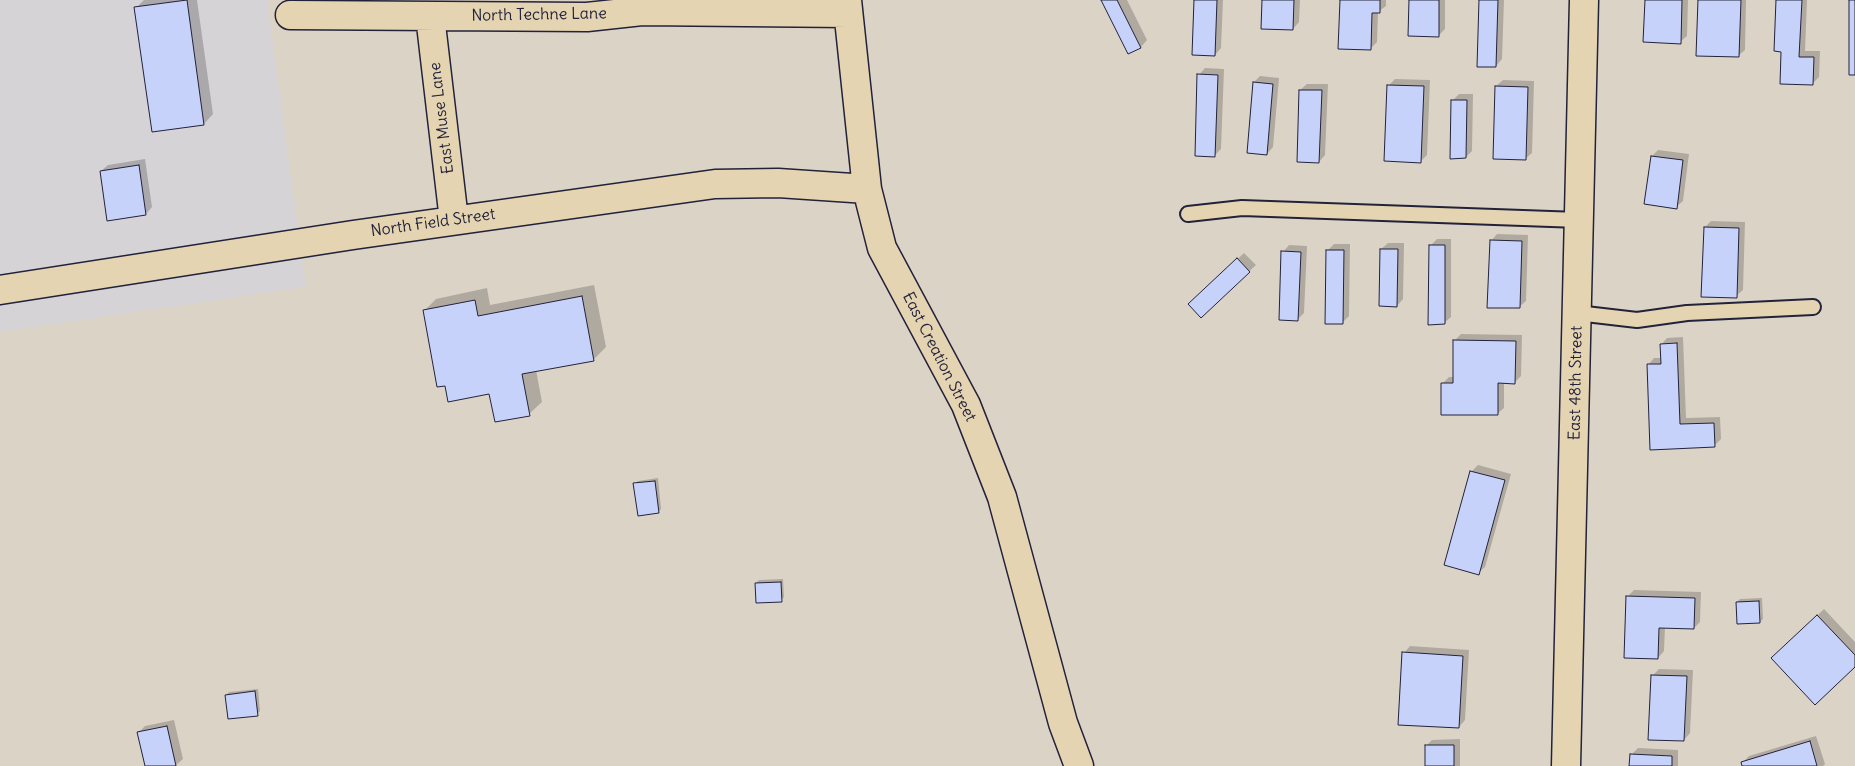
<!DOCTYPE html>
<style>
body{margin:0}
canvas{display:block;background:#dcd3c7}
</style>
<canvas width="1855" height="766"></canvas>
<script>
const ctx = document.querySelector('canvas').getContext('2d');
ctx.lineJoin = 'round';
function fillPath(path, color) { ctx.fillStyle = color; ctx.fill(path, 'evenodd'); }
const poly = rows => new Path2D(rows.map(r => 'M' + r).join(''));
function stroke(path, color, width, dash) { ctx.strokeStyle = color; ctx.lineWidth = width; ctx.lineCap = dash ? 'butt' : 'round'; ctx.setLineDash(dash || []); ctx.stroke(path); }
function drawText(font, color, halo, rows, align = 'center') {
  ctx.font = font + ' Delius,sans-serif'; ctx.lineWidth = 4.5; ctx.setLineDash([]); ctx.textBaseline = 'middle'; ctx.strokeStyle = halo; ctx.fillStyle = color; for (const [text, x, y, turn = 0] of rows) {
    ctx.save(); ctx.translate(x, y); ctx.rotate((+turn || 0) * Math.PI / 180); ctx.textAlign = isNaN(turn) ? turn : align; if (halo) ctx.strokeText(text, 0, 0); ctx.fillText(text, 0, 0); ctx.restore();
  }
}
const built = poly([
 [0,0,267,0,306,287,0,332]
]);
const shadow = poly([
 [144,0,197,0,213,114,204,124,136,8],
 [1103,0,1127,0,1147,40,1141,47,1129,53],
 [1196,0,1223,0,1221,48,1215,55],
 [1263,0,1300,0,1299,22,1293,29],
 [1341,0,1386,0,1386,6,1378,12,1377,42,1370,49],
 [1410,0,1445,0,1445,29,1438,36],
 [1480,0,1504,0,1502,59,1496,66],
 [1646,0,1688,0,1687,36,1680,42],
 [1699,0,1746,0,1745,50,1738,56],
 [1777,0,1807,0,1805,51,1820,51,1819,77,1812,84,1783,51],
 [1205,68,1224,69,1221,149,1214,156,1199,75],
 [1260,76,1279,78,1273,147,1267,154,1254,82],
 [1395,79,1430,80,1427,155,1421,161,1388,86],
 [1503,80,1534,81,1532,153,1525,159,1496,86],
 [1307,84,1328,84,1325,155,1319,162,1300,90],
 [1459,94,1473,94,1472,151,1466,157,1452,101],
 [1658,150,1689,154,1683,201,1676,207,1652,156],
 [145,159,152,207,146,214,101,171,108,165],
 [1711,221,1745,222,1743,290,1736,296,1705,227],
 [1497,234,1528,235,1526,301,1519,307,1491,241],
 [1437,239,1451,239,1451,317,1444,323,1430,246],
 [1388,243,1404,243,1403,299,1397,306,1381,249],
 [1334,244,1350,244,1349,316,1343,322,1327,251],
 [1289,245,1307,246,1304,313,1298,319,1283,252],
 [1244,253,1256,265,1201,316,1196,298],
 [594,285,606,347,594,359,536,370,542,402,529,414,490,392,446,384,424,311,436,299,487,288,490,305],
 [1461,334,1522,335,1521,376,1515,382,1504,382,1504,408,1497,414,1443,383,1449,377,1454,377,1454,341],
 [1683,337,1686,418,1720,417,1721,439,1715,445,1652,448,1648,365,1654,358,1662,358,1661,345,1667,338],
 [1478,465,1511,474,1485,567,1478,573,1471,472],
 [658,478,661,509,658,512,635,484,638,481],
 [783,579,784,597,781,600,756,583,759,580],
 [1634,590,1701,592,1700,622,1694,628,1665,627,1664,651,1658,658,1628,596],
 [1762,598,1763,619,1760,622,1737,602,1740,599],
 [1824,609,1855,642,1855,665,1773,658],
 [1410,646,1469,650,1465,720,1459,727,1404,653],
 [1659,669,1693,670,1690,733,1684,740,1652,676],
 [258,689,260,711,257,714,226,695,229,692],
 [174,720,183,759,175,766,146,766,138,733,145,726],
 [1816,736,1825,764,1823,766,1743,766,1742,763,1749,756],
 [1460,739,1460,766,1426,766,1426,746,1432,740],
 [1638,748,1678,750,1678,766,1631,766,1631,755]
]);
const building = poly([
 [187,0,204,125,152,132,134,7,187,0],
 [1101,0,1117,0,1141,48,1128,54,1101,0],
 [1194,0,1217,0,1215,56,1192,55,1194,0],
 [1262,0,1294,0,1293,30,1261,29,1262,0],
 [1340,0,1380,0,1380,13,1372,13,1371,50,1338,49,1340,0],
 [1409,0,1439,0,1439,37,1408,36,1409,0],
 [1479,0,1498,0,1496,67,1477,67,1479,0],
 [1645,0,1682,0,1681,44,1643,42,1645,0],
 [1698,0,1741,0,1739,57,1696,56,1698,0],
 [1776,0,1802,0,1799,57,1814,57,1813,85,1780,84,1781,52,1774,51,1776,0],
 [1849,0,1855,0,1855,75,1849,75,1849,0],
 [1197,74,1218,75,1215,157,1195,156,1197,74],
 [1253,82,1273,84,1267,155,1247,153,1253,82],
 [1387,85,1424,86,1421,163,1384,161,1387,85],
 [1495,86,1528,87,1526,160,1493,159,1495,86],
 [1299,90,1322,90,1319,163,1297,162,1299,90],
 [1451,100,1467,100,1466,158,1450,159,1451,100],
 [1651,156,1683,160,1677,209,1644,204,1651,156],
 [139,165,146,215,107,221,100,171,139,165],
 [1704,227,1739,228,1737,298,1701,297,1704,227],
 [1490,240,1522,241,1520,308,1487,308,1490,240],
 [1429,245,1445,245,1445,324,1428,325,1429,245],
 [1380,249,1398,249,1397,307,1379,306,1380,249],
 [1326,250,1344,250,1343,324,1325,324,1326,250],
 [1281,251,1301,252,1298,321,1279,320,1281,251],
 [1237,258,1250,272,1201,318,1188,304,1237,258],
 [582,296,594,361,522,374,530,416,495,422,489,394,448,402,445,386,437,387,423,310,475,300,478,316,582,296],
 [1453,340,1516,341,1515,384,1498,383,1498,415,1441,415,1441,383,1453,383,1453,340],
 [1677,343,1680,424,1714,423,1715,447,1650,450,1647,364,1661,364,1660,344,1677,343],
 [1470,471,1505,480,1479,575,1444,565,1470,471],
 [655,481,659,513,638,516,633,483,655,481],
 [781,582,782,602,756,603,755,583,781,582],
 [1626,596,1695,598,1694,629,1659,628,1658,659,1624,658,1626,596],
 [1759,601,1760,623,1737,624,1736,602,1759,601],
 [1817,615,1855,655,1855,667,1815,705,1771,658,1817,615],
 [1402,652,1463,656,1459,728,1398,725,1402,652],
 [1651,675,1687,676,1684,741,1648,740,1651,675],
 [255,691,258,716,228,719,225,695,255,691],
 [167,726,176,766,145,766,137,732,167,726],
 [1810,741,1817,766,1742,766,1741,762,1810,741],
 [1425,745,1454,745,1454,766,1425,766,1425,745],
 [1630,754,1672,756,1672,766,1629,766,1630,754]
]);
const service = poly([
 [1188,214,1242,208,1579,220],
 [1577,313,1637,320,1687,313,1813,307]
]);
const minor = poly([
 [847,0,867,189,882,248,966,405,1002,497,1063,723,1079,766],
 [290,15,587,17,642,11,848,13],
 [430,16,454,220],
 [0,290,353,235,715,184,778,183,867,189],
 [1566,766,1584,0]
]);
const streetNames = [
 ["North Techne Lane",539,15,-1],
 ["East Muse Lane",442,118,-97],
 ["North Field Street",433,223,-8],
 ["East Creation Street",939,357,63],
 ["East 48th Street",1576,383,-89]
];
fillPath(built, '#d6d3d6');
fillPath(shadow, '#0003');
fillPath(building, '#c7d2fa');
stroke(building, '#22223b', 1);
stroke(service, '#22223b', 18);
stroke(minor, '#22223b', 31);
stroke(service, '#e5d4b1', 14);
stroke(minor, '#e5d4b1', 28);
drawText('16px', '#22223b', '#e5d4b1', streetNames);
</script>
